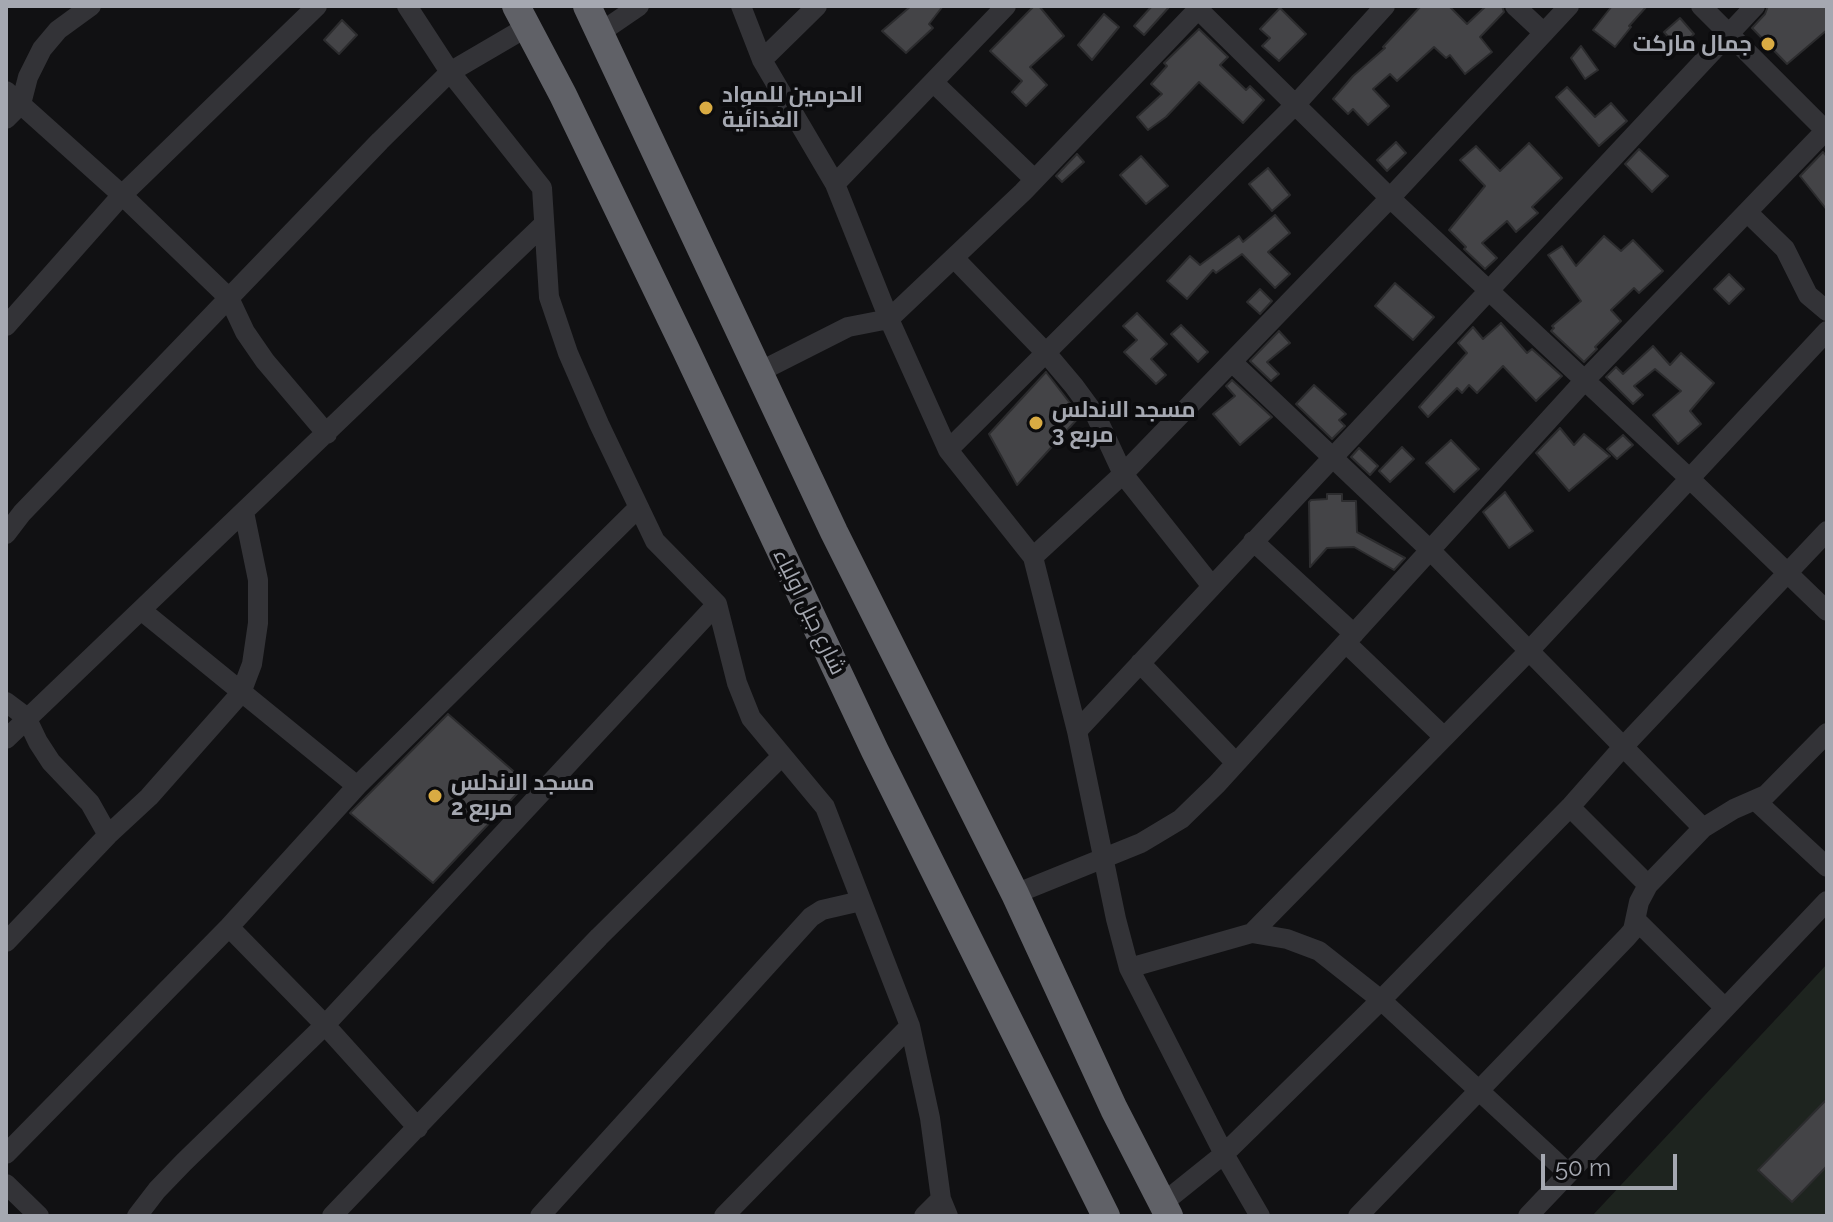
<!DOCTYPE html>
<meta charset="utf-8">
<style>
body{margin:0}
#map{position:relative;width:1833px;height:1222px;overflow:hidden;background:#111113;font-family:Raleway,sans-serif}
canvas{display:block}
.frame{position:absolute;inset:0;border:8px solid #a5a8b1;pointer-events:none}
.scale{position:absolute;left:1541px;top:1154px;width:136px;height:36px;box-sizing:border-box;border:4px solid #a5a8b1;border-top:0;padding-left:10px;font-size:24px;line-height:28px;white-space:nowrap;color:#a5a8b1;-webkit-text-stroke:6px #0c0c0e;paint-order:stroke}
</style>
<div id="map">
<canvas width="1833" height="1222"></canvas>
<div class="frame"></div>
<div class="scale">50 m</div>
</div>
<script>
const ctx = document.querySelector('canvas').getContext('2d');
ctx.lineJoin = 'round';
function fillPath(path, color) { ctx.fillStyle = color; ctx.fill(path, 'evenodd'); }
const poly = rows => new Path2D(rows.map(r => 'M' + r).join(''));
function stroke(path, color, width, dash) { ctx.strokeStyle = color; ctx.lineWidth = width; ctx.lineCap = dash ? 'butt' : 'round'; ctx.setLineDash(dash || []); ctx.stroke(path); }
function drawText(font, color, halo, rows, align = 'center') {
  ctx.font = font + ' Raleway,Cairo,sans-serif'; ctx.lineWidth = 8; ctx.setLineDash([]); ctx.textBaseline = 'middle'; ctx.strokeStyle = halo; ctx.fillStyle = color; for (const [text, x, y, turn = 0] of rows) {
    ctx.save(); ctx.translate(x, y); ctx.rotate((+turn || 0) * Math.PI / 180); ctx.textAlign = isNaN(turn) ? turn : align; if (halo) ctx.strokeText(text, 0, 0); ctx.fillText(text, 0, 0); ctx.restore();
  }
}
const green = poly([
 [1827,964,1827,1216,1592,1216,1789,1005]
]);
const building = poly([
 [911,6,943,6,929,24,933,28,906,53,882,31,911,6],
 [1034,6,1039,6,1064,36,1030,67,1047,85,1026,106,1012,92,1022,81,990,51,1034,6],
 [1152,6,1170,6,1144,35,1134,26,1152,6],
 [1421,6,1449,6,1467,24,1486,6,1502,6,1504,12,1480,37,1492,52,1465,74,1450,55,1446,58,1434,47,1397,81,1390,74,1373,89,1389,106,1368,125,1353,109,1348,114,1333,99,1353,76,1385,48,1383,47,1421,6],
 [1612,6,1647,6,1629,26,1631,27,1615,47,1593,30,1612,6],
 [1768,6,1827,6,1827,30,1787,64,1752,28,1765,14,1768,6],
 [1280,8,1306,34,1279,61,1262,46,1270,38,1260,29,1280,8],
 [1104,14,1119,27,1092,60,1078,45,1104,14],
 [1680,18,1694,34,1678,48,1664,32,1680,18],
 [342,20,357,35,339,54,324,40,342,20],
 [1199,29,1228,57,1220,65,1246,90,1250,86,1264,100,1243,123,1199,82,1166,117,1148,130,1137,117,1162,94,1151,84,1167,66,1164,63,1199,29],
 [1581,46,1598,70,1585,79,1571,58,1581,46],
 [1567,87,1595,117,1611,103,1627,121,1599,146,1556,97,1567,87],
 [1396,142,1406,153,1387,171,1377,160,1396,142],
 [1529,143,1562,178,1532,207,1538,213,1516,232,1507,221,1482,243,1497,258,1485,269,1464,249,1466,247,1449,230,1485,186,1460,160,1476,146,1500,171,1529,143],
 [1639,149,1668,176,1652,192,1625,164,1639,149],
 [1823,152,1827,157,1827,210,1800,176,1823,152],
 [1077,154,1084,162,1062,182,1056,176,1077,154],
 [1141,156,1168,186,1146,204,1120,175,1141,156],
 [1268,168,1290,195,1272,211,1249,184,1268,168],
 [1275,215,1290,233,1268,252,1290,274,1275,288,1242,254,1216,273,1213,270,1187,299,1167,281,1190,256,1200,265,1239,236,1243,242,1275,215],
 [1604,236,1621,251,1633,240,1663,271,1639,293,1634,288,1611,310,1621,321,1595,347,1597,349,1584,362,1551,331,1554,328,1552,326,1581,301,1548,255,1562,246,1576,266,1604,236],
 [1729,274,1744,289,1729,304,1714,289,1729,274],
 [1395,283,1434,317,1413,340,1375,306,1395,283],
 [1260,289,1272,301,1260,314,1247,302,1260,289],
 [1137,313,1167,344,1151,359,1166,375,1156,384,1124,352,1137,340,1123,326,1137,313],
 [1501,323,1527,353,1532,349,1562,376,1536,401,1503,366,1477,393,1469,385,1462,393,1457,388,1428,417,1419,407,1467,353,1458,343,1473,327,1483,339,1501,323],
 [1181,325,1208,352,1198,362,1171,334,1181,325],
 [1279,331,1290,343,1267,362,1279,374,1271,381,1250,361,1279,331],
 [1653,346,1670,365,1681,353,1714,383,1690,411,1701,424,1678,444,1653,415,1681,391,1655,369,1634,386,1643,395,1633,404,1606,377,1616,367,1623,374,1653,346],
 [1046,372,1080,416,1017,485,989,434,1046,372],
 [1232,380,1272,417,1240,445,1213,414,1235,396,1226,386,1232,380],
 [1314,385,1346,414,1339,420,1345,426,1332,439,1296,404,1314,385],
 [1560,428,1574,445,1584,434,1610,456,1569,491,1536,453,1560,428],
 [1623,435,1633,445,1617,459,1607,449,1623,435],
 [1451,440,1479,469,1454,492,1426,463,1451,440],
 [1402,447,1414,459,1390,482,1379,471,1402,447],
 [1359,448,1378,466,1370,475,1351,457,1359,448],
 [1505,492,1533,531,1509,548,1483,512,1505,492],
 [1327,494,1342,494,1342,501,1356,501,1357,532,1405,558,1394,570,1354,547,1327,548,1310,567,1309,502,1311,500,1327,499,1327,494],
 [448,714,527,783,433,883,350,813,448,714],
 [1827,1099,1827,1166,1792,1202,1758,1170,1827,1099]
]);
const minor = poly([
 [407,6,450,72,542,188,549,297,568,353,599,424,655,541,717,604,737,683,751,718,825,807,910,1026,930,1118,941,1199,948,1216],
 [741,6,762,60,835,184,889,319,948,450,1033,557,1077,731,1116,919,1129,968,1224,1154,1260,1216],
 [1195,6,1390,198,1689,478,1827,611],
 [1515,6,1544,33],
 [1701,6,1826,131],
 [601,32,639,6],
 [762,60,817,6],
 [934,83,1034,179],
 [6,91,122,195,229,298,245,332,265,361,327,434],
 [6,119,21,104,28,77,42,49,58,30,91,6],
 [835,184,1006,6],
 [1747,212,1785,249,1808,295,1827,311],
 [955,259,1047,354,1074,386,1096,416,1123,474,1211,585],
 [6,326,122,195,317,6],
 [1232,362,1430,550,1703,828],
 [759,372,848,327,889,319,1023,192,1201,6],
 [948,450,1296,104,1385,6],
 [6,534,22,513,380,141,450,72,527,27],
 [1253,541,1354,634],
 [1033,557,1123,474,1390,198,1569,6],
 [141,610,357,786],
 [1346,643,1444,737],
 [1140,663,1236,763],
 [6,702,26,717,38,742,51,762,90,803,108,835],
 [1077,731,1755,6],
 [6,739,543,225],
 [1756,801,1827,867],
 [1570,807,1648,885],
 [1015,894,1141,843,1181,819,1217,784,1585,380,1827,129],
 [1637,921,1725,1008],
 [229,927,325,1025,418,1128],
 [1252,933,1528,652,1827,331],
 [6,942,108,835,149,797,241,693,252,664,258,623,258,580,244,512],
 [1129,968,1252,933,1287,939,1319,951,1381,1000,1568,1173],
 [6,1154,229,927,357,786,638,508],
 [6,1184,39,1216],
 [1163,1203,1224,1154,1381,1000,1570,807,1622,748,1827,531],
 [137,1216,157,1190,184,1162,325,1025,717,604],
 [332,1216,599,937,782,756],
 [540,1216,811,917,822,910,861,901],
 [724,1216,910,1026],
 [924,1216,941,1199],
 [1358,1216,1627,937,1633,930,1639,902,1648,885,1703,828,1734,809,1766,795,1827,733],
 [1528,1216,1827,901]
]);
const highway = poly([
 [516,6,563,95,686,350,875,751,1106,1216],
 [587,6,834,532,1015,894,1114,1109,1169,1216]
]);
const markers = [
 [1768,44,8,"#d9ab43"],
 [706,108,8,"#d9ab43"],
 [1036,423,8,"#d9ab43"],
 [435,796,8,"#d9ab43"]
];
const poiNames = [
 ["جمال ماركت",1752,44,"right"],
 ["الحرمين للمواد",722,95],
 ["الغذائية",722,120],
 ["مسجد الاندلس",1052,410],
 ["مربع 3",1052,435],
 ["مسجد الاندلس",451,783],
 ["مربع 2",451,808]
];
const streetNames = [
 ["شارع جبل اولياء",809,612,64]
];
fillPath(green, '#1e241f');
fillPath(building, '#444447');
stroke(building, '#2c2c2e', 2);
stroke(minor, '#333337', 20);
stroke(highway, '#606167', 28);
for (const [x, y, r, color] of markers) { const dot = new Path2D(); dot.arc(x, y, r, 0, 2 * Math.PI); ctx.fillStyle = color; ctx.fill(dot); stroke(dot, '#0c0c0e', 3); }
drawText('bold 22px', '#a5a8b1', '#0c0c0e', poiNames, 'left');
drawText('22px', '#a5a8b1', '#0c0c0e', streetNames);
</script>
